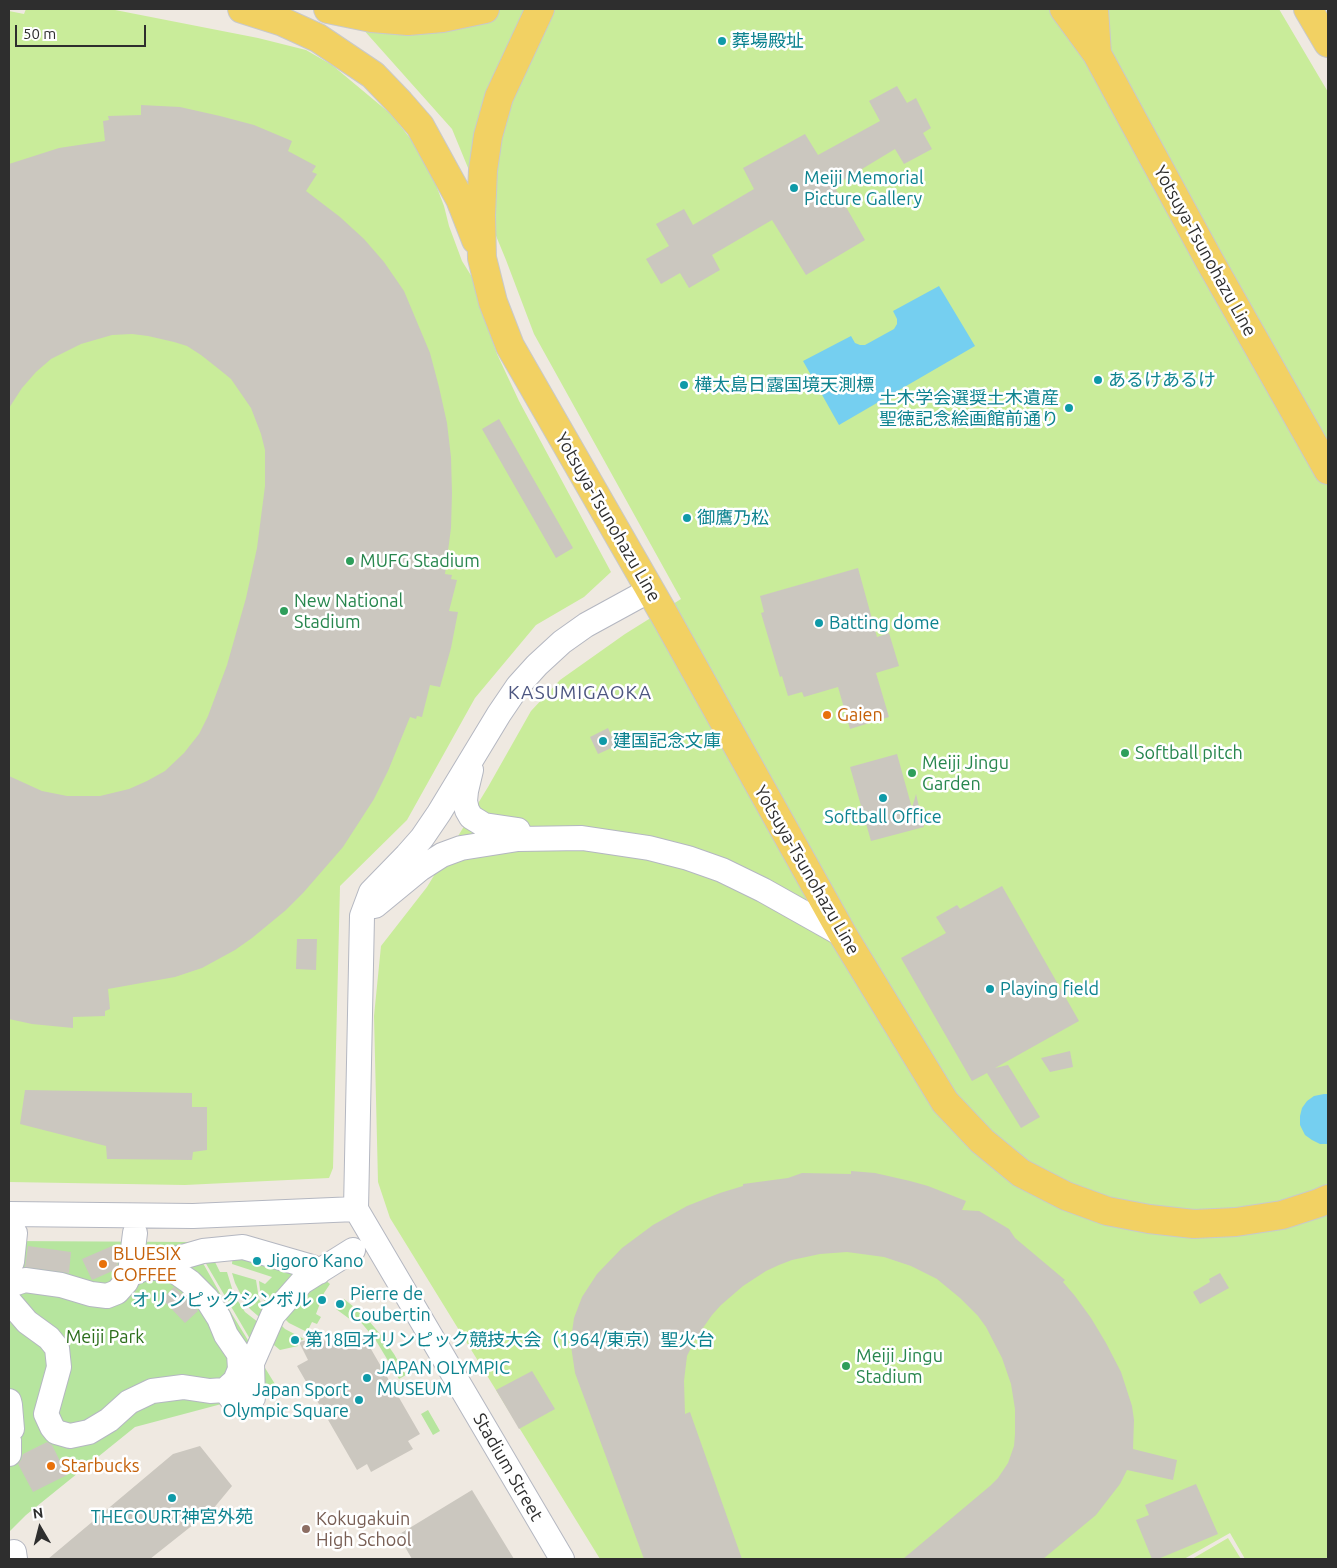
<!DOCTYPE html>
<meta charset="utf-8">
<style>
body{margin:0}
#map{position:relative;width:1337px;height:1568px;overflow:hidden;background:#efe9e1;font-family:Ubuntu,sans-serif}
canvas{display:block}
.frame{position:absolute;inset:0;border:10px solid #2e2e2e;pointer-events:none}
.north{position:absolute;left:15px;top:1503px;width:50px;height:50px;-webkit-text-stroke:4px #fff;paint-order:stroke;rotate:352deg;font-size:14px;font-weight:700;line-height:20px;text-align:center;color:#2e2e2e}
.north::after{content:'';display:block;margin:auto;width:18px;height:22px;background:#2e2e2e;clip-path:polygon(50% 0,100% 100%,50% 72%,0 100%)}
.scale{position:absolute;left:15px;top:25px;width:131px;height:22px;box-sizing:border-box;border:2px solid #2e2e2e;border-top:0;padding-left:6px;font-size:15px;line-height:18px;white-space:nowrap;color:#2e2e2e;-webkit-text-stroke:4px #fff;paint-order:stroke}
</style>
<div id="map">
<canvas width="1337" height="1568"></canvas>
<div class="frame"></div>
<div class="north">N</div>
<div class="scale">50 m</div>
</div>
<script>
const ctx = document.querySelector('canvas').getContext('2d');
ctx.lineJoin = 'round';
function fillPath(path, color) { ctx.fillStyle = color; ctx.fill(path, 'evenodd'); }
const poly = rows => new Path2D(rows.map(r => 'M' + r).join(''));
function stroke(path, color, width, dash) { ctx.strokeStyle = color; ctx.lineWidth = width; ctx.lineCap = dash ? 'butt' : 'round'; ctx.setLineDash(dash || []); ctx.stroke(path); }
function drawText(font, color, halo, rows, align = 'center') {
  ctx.font = font + ' Ubuntu,"Noto Sans JP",sans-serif'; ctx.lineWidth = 5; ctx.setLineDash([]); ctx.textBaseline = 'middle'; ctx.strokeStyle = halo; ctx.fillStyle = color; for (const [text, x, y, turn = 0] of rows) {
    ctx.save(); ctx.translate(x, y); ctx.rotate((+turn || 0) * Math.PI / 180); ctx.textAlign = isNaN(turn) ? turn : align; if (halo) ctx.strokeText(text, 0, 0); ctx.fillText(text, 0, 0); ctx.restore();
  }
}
const green = poly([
 [9,1241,191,1242,230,1311,278,1389,135,1427,26,1515,9,1532],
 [224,1253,223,1262,215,1262,220,1272,227,1272,234,1295,245,1312,263,1326,257,1351,201,1255],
 [233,1253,301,1271,266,1306,260,1290,259,1281,265,1284,272,1277,232,1264],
 [232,1273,256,1280,259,1299,264,1308,265,1322,250,1309,244,1301,235,1283],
 [324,1279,330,1284,324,1293,316,1314,321,1317,317,1324,312,1322,307,1332,289,1323,282,1316],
 [344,1299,364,1315,380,1334,394,1354,406,1375,399,1379,375,1339,359,1320,351,1320,336,1309],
 [277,1321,285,1329,304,1339,297,1342,298,1346,280,1350,269,1341],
 [428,1410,440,1431,433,1435,421,1414]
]);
const pitch = poly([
 [26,9,110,9,258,38,306,50,332,65,392,115,426,159,444,206,449,226,462,261,472,277,483,314,497,354,519,401,611,572,584,597,536,625,475,698,407,820,340,886,333,1168,329,1178,185,1185,9,1182,9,11,24,14],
 [345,9,1279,9,1328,92,1328,1559,1245,1559,1230,1533,1184,1559,600,1559,390,1218,378,1182,374,1016,381,946,427,887,488,787,531,711,560,680,625,634,681,599,534,334,506,260,452,129],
 [1228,1538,1241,1559,1192,1559]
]);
const water = poly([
 [939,286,975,346,839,425,803,361,851,336,855,343,860,345,865,345,894,329,897,324,897,319,893,311],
 [1324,1094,1328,1094,1328,1144,1320,1144,1312,1140,1305,1135,1300,1125,1300,1116,1302,1108,1307,1101,1314,1096]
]);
const building = poly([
 [897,86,907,103,916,98,931,128,923,133,932,149,904,164,895,149,834,186,865,240,806,275,772,220,712,255,720,270,689,288,680,273,661,284,646,259,669,246,656,224,684,209,693,225,754,189,743,168,805,134,818,155,880,121,869,101],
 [141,105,180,107,220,116,254,125,292,141,288,151,316,166,312,172,317,174,306,191,340,217,364,239,384,262,404,291,430,353,439,387,447,423,451,457,452,493,451,528,445,574,452,575,451,579,457,580,449,611,458,612,451,648,440,687,430,685,422,717,417,716,416,719,410,717,388,771,374,799,343,847,303,893,286,910,252,938,235,950,202,968,175,977,108,989,110,1009,105,1011,105,1016,73,1017,73,1028,32,1024,9,1019,9,776,42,791,67,796,100,796,129,789,147,781,165,771,184,753,199,734,208,716,227,665,246,598,257,548,265,486,265,450,261,434,251,408,231,379,220,370,201,355,187,346,174,342,148,336,132,334,112,335,81,344,51,359,36,372,22,388,9,408,9,164,59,148,105,141,103,121,109,120,108,116,141,115],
 [499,419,573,548,556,558,482,429],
 [858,568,877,637,889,633,899,666,876,673,889,717,850,729,838,687,804,697,802,692,788,696,782,676,780,677,761,613,764,612,760,596],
 [608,728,616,746,598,754,590,737],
 [897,754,912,808,916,794,924,827,871,841,850,767],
 [1002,886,1079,1021,995,1068,1008,1065,1040,1117,1021,1128,987,1073,972,1081,901,958,946,933,936,917,957,905,960,909],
 [297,939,317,939,316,970,296,969],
 [1070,1051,1073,1067,1050,1072,1041,1058],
 [25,1090,192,1093,192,1107,207,1107,207,1150,193,1152,192,1160,107,1159,106,1146,20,1124],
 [851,1171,875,1173,910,1181,928,1186,966,1201,962,1210,979,1211,1009,1229,1015,1238,1065,1280,1063,1282,1075,1296,1091,1318,1106,1343,1121,1372,1132,1406,1134,1420,1133,1449,1177,1460,1173,1480,1127,1470,1120,1484,1096,1515,1043,1559,903,1559,990,1486,998,1478,1008,1463,1014,1446,1015,1434,1015,1409,1011,1384,1002,1358,986,1327,978,1316,960,1298,937,1279,911,1266,884,1257,847,1252,820,1254,792,1260,779,1265,766,1271,743,1286,721,1305,712,1315,696,1338,687,1356,684,1381,685,1414,690,1412,742,1559,644,1559,575,1373,571,1346,572,1332,574,1318,582,1297,597,1274,622,1248,653,1225,687,1206,720,1193,743,1186,743,1184,788,1178,802,1173,851,1174],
 [28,1246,71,1252,69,1273,25,1267],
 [112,1246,118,1259,117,1269,92,1280,82,1259],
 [1220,1273,1229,1288,1200,1304,1193,1292,1210,1282,1209,1279],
 [174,1287,181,1293,198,1311,185,1323,162,1299],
 [360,1330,420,1434,408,1441,413,1449,371,1472,367,1464,357,1470,297,1366,308,1360,299,1342,313,1339,320,1339,336,1344],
 [532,1371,555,1409,519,1429,496,1390],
 [47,1442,52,1445,67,1475,33,1492,18,1464,21,1460,23,1454],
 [200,1446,232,1486,213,1509,150,1559,48,1559,173,1454],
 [1196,1484,1218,1534,1158,1559,1152,1559,1136,1520,1149,1515,1145,1505],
 [472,1490,514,1559,412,1559,398,1535]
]);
const minor = poly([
 [471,770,466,791,465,801,467,810,471,817,484,825,518,830],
 [375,906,420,869,442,855,461,848,518,839,582,838,649,848,688,858,722,870,763,890,843,935],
 [9,1214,193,1216,356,1209],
 [9,1262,12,1262,15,1233],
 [151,1266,203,1251,243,1247,312,1267,319,1272],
 [9,1288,13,1284,25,1280,61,1285,91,1294,107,1296,117,1292,126,1282,130,1273,135,1233],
 [9,1301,27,1322,49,1338,57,1348,59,1367,46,1414,52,1427,56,1432,70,1436,89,1432,109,1420,129,1402,152,1391,183,1387,210,1391,225,1390,235,1381,240,1369,239,1354,226,1335,219,1318,207,1299,190,1282,173,1270,147,1267,129,1275],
 [252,1363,273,1315,302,1282,353,1250],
 [225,1390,234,1402,253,1398,252,1363,247,1358,241,1358],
 [9,1401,10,1405,12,1429,9,1430],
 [9,1441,9,1454],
 [9,1553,14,1552,15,1559],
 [562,1559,356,1209,362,916,371,892,407,855,422,838,439,813,499,714,518,686,537,665,562,642,586,625,650,590]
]);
const major = poly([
 [242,9,283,22,318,38,373,75,400,103,420,126,460,199,476,240],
 [328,9,372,18,408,21,442,18,485,9],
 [540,9,499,97,488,136,483,170,481,215,482,258,493,302,510,346,665,616,843,935,945,1102,982,1141,1021,1173,1066,1196,1107,1211,1149,1219,1194,1224,1236,1222,1282,1215,1319,1203,1328,1199],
 [1064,9,1097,54,1209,260,1328,470],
 [1094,9,1097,54],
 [1308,9,1328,43]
]);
const markers = [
 [722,41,5,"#0f9aa8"],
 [794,188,5,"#0f9aa8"],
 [1098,380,5,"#0f9aa8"],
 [684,385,5,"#0f9aa8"],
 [1069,408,5,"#0f9aa8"],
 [687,518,5,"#0f9aa8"],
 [350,561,5,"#2e9e5b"],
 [284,611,5,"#2e9e5b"],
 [819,623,5,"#0f9aa8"],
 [827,715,5,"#e8710a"],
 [603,741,5,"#0f9aa8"],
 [1125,753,5,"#2e9e5b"],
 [912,773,5,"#2e9e5b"],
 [883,798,5,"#0f9aa8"],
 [990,989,5,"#0f9aa8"],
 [257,1261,5,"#0f9aa8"],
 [103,1264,5,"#e8710a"],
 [322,1300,5,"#0f9aa8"],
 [340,1304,5,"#0f9aa8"],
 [295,1340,5,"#0f9aa8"],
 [846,1366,5,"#2e9e5b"],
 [367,1378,5,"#0f9aa8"],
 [359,1400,5,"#0f9aa8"],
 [51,1466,5,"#e8710a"],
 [172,1498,5,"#0f9aa8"],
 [306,1529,5,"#8d6e63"]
];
const cultureNames = [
 ["葬場殿址",732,41],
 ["Meiji Memorial",804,178],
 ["Picture Gallery",804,199],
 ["あるけあるけ",1108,380],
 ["樺太島日露国境天測標",694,385],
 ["土木学会選奨土木遺産",1059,398,"right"],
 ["聖徳記念絵画館前通り",1059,419,"right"],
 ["御鷹乃松",697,518],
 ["Batting dome",829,623],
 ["建国記念文庫",613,741],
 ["Softball Office",883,817,"center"],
 ["Playing field",1000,989],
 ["Jigoro Kano",267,1261],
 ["Pierre de",350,1294],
 ["Coubertin",350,1315],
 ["オリンピックシンボル",312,1300,"right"],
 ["第18回オリンピック競技大会（1964/東京）聖火台",305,1340],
 ["JAPAN OLYMPIC",377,1368],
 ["MUSEUM",377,1389],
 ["Japan Sport",349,1390,"right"],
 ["Olympic Square",349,1411,"right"],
 ["THECOURT神宮外苑",172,1517,"center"]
];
const streetNames = [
 ["Yotsuya-Tsunohazu Line",1205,251,61],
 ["Yotsuya-Tsunohazu Line",608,517,60],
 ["Yotsuya-Tsunohazu Line",807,870,60],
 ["Stadium Street",508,1467,60]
];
const leisureNames = [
 ["MUFG Stadium",360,561],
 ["New National",294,601],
 ["Stadium",294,622],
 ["Softball pitch",1135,753],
 ["Meiji Jingu",922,763],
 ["Garden",922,784],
 ["Meiji Jingu",856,1356],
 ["Stadium",856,1377]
];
const foodNames = [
 ["Gaien",837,715],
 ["BLUESIX",113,1254],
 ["COFFEE",113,1275],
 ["Starbucks",61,1466]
];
const parkNames = [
 ["Meiji Park",105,1337]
];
const educationNames = [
 ["Kokugakuin",316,1519],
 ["High School",316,1540]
];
const neighbourhoodNames = [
 ["KASUMIGAOKA",580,693]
];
fillPath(green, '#b6e59e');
fillPath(pitch, '#c9ec9a');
fillPath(water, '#75cff0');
fillPath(building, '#cbc7bf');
stroke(minor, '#b4b7c1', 26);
stroke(major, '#c9c9c9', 30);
stroke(minor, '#fff', 24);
stroke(major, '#f2d163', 28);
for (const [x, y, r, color] of markers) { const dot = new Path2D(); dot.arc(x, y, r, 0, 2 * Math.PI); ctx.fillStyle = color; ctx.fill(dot); stroke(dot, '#fff', 2); }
drawText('18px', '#0d838f', '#fff', cultureNames, 'left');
drawText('18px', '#2e2e2e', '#fff', streetNames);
drawText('18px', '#27864d', '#fff', leisureNames, 'left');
drawText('18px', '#c56008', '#fff', foodNames, 'left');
drawText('18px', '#2c6e1b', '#fff', parkNames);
drawText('18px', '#785e54', '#fff', educationNames, 'left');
ctx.letterSpacing = '1px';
drawText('19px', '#4d5680', '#fff', neighbourhoodNames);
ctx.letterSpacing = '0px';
</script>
